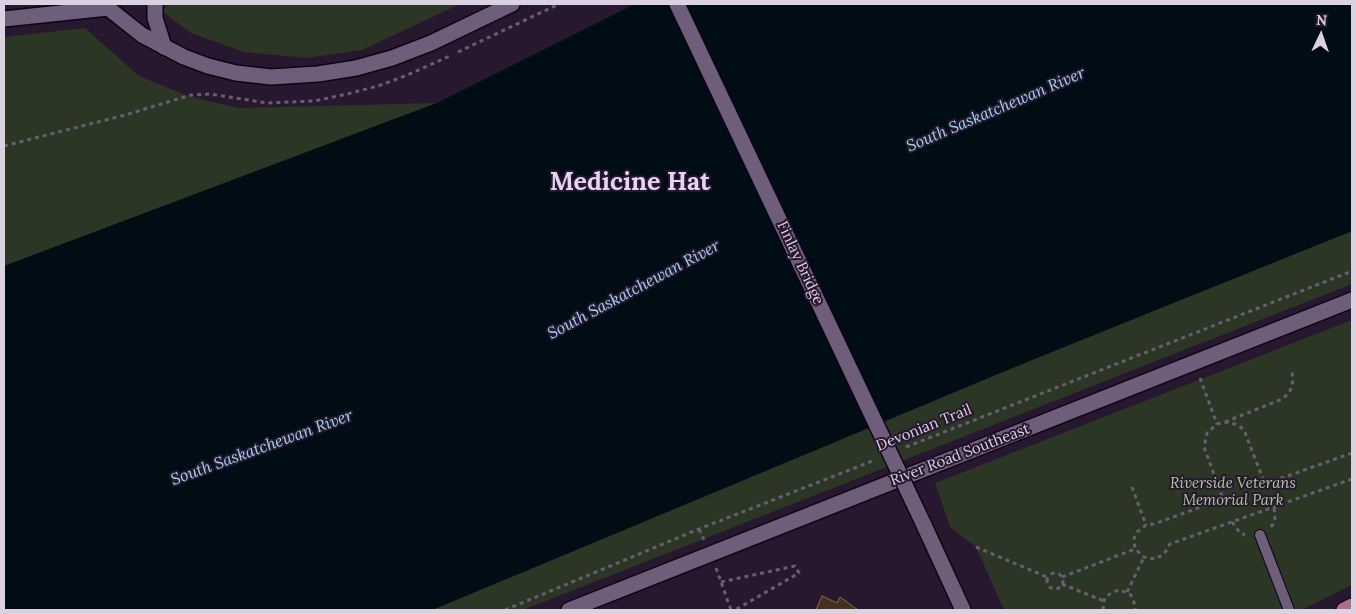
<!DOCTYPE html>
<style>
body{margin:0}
#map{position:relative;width:1356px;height:614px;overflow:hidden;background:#27172f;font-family:Lora,serif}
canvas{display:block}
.frame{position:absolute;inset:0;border:5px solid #dad1e1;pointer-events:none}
.north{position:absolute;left:1296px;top:10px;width:50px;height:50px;-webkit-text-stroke:4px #27172f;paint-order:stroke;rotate:3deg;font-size:14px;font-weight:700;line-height:20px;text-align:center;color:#dad1e1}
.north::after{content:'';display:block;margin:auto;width:18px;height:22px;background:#dad1e1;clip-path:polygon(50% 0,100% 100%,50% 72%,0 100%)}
</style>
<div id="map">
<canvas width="1356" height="614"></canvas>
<div class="frame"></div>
<div class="north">N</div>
</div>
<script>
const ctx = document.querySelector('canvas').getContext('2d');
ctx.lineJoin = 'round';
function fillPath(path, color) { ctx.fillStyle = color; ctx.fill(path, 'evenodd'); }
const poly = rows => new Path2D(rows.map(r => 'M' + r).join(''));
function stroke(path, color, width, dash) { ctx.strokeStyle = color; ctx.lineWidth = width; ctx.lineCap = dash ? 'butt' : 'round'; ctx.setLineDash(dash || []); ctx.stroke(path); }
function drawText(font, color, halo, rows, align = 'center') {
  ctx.font = font + ' Lora,serif'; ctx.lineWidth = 4; ctx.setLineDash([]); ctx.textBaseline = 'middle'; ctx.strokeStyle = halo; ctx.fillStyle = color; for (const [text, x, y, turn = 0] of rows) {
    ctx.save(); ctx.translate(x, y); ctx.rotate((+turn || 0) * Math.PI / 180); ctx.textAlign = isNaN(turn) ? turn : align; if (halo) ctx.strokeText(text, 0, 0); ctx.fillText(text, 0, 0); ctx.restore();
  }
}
const green = poly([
 [171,4,460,4,362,50,306,58,244,52,191,33,160,10],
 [85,28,139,76,188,96,239,108,437,103,4,266,4,37],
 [1352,231,1352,284,523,610,432,610,1022,364],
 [1352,320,1352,585,1301,610,1004,610,976,547,950,527,935,483]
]);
const water = poly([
 [635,4,1352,4,1352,231,1022,364,432,610,4,610,4,266,437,103]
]);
const building = poly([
 [822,596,837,603,840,597,858,610,816,610,822,596]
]);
const path = poly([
 [458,52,559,4],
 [4,146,125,115,191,95,210,94,267,103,314,101,347,94,378,86,405,76,452,55],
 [1200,378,1217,424],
 [1225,422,1282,399,1288,394,1292,387,1293,379,1292,372],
 [906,447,1352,271],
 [1352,453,1265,484,1244,430,1238,425,1231,423,1224,422,1217,424,1207,433,1204,447,1223,499,1154,524,1146,525,1137,532,1134,538,1135,549,1144,557,1155,559,1164,554,1170,544,1352,479],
 [1132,487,1146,525],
 [1232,522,1240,533,1245,535],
 [1271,527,1275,521,1274,507],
 [699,529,704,540],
 [976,547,1047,577],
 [716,568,731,610],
 '1047 581a8 8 0 1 1 16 0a8 8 0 1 1-16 0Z',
 [1062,577,1135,549],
 [721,582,795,566,799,573,735,610],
 [1062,584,1104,601],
 [1127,592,1144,557],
 [505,610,699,529,875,460],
 [1103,610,1104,601,1106,596,1116,591,1121,590,1131,595,1135,605,1135,610]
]);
const lane = poly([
 [1260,535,1289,610]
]);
const street = poly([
 [155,4,155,18,164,47],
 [4,19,108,8],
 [569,610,1352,300]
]);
const secondary = poly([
 [105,4,108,8,142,35,184,57,208,66,236,73,271,77,318,74,356,68,392,58,431,43,512,4],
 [923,523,963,610]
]);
const primary = poly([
 [1344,610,1352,606]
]);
const secondaryBridge = poly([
 [677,4,923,523]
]);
const streetNames = [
 ["Finlay Bridge",800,263,65],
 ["Devonian Trail",924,428,-22],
 ["River Road Southeast",960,455,-21]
];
const parkNames = [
 ["Riverside Veterans",1233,484],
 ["Memorial Park",1233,501]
];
const waterNames = [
 ["South Saskatchewan River",996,110,-23],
 ["South Saskatchewan River",634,290,-28],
 ["South Saskatchewan River",262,448,-20]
];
const townNames = [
 ["Medicine Hat",630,183]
];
fillPath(green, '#2b3625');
fillPath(water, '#000d15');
fillPath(building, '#452f1d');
stroke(building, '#856954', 1);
stroke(lane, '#0f0316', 12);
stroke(street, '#0f0316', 18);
stroke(secondary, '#0f0316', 18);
stroke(primary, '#0f0316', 18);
stroke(path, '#6a5d72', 3, [4, 4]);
stroke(lane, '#6f5e7a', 10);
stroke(street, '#6f5e7a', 15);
stroke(secondary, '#6f5e7a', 15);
stroke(primary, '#ab6f89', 15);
stroke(secondaryBridge, '#0f0316', 18, []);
stroke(secondaryBridge, '#6f5e7a', 15);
drawText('15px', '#dad1e1', '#27172f', streetNames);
drawText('italic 15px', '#abca9a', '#27172f', parkNames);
drawText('italic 16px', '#97d7f0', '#27172f', waterNames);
drawText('bold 25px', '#e7d4f4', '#27172f', townNames);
</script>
